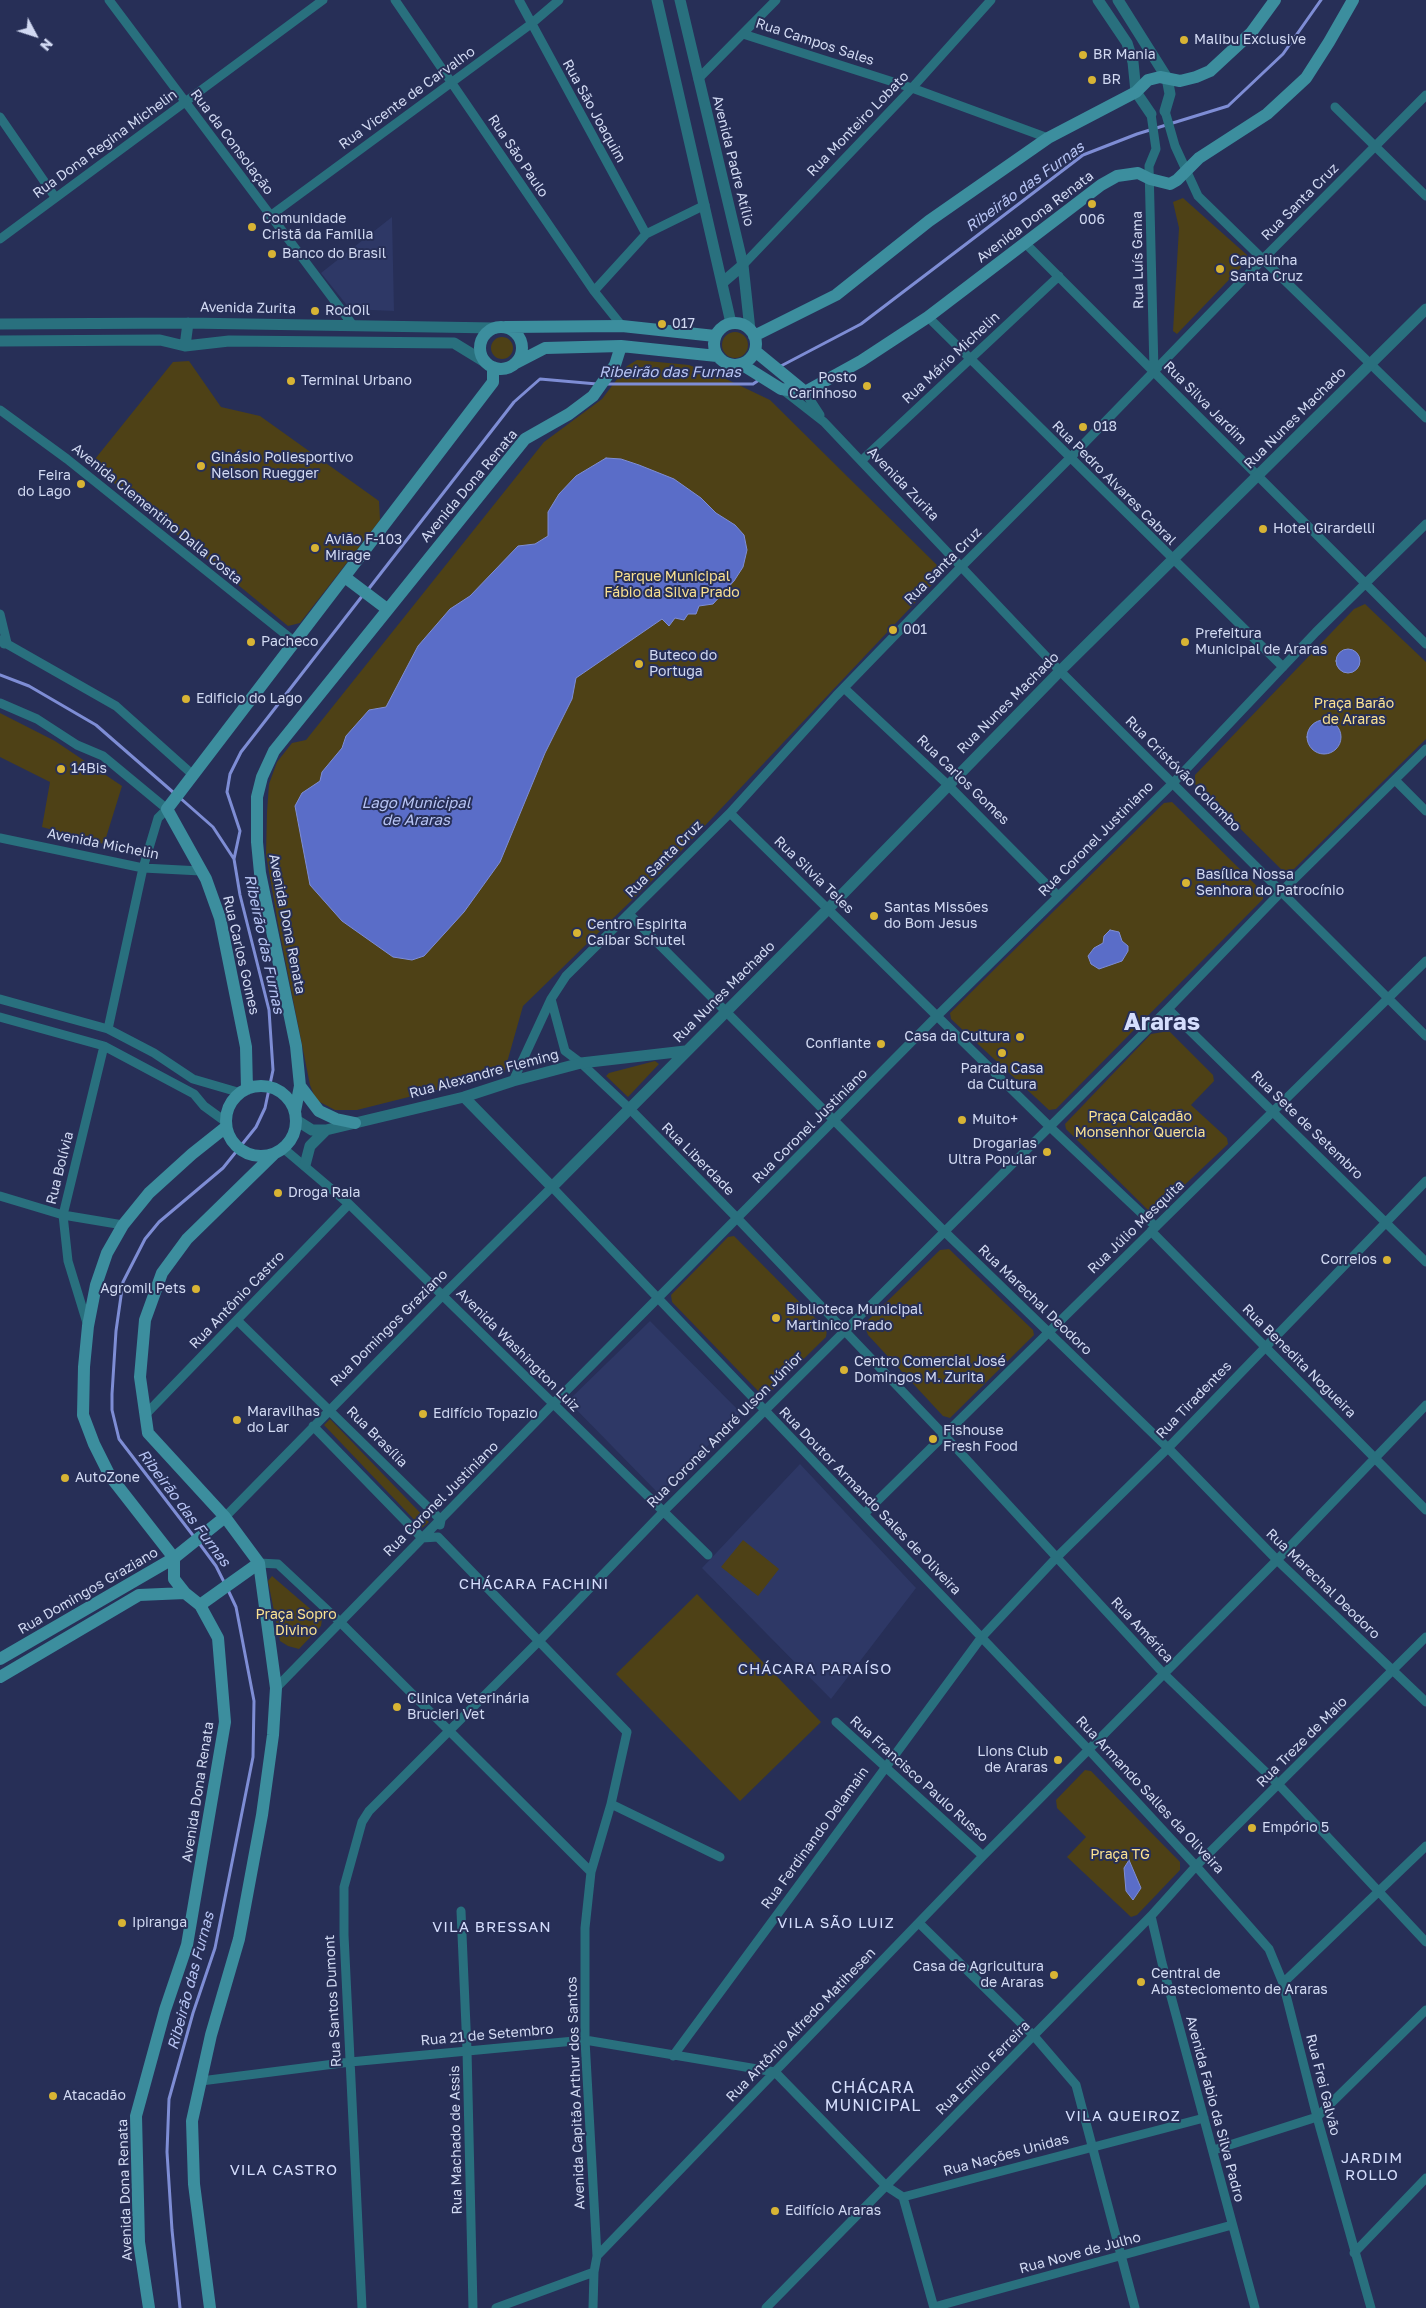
<!DOCTYPE html>
<meta charset="utf-8">
<style>
body{margin:0}
#map{position:relative;width:1426px;height:2308px;overflow:hidden;background:#272f57;font-family:"Golos Text",sans-serif}
canvas{display:block}
.north{position:absolute;left:10px;top:10px;width:50px;height:50px;-webkit-text-stroke:4px #272f57;paint-order:stroke;rotate:130deg;font-size:14px;font-weight:700;line-height:20px;text-align:center;color:#d1d9f2}
.north::after{content:'';display:block;margin:auto;width:18px;height:22px;background:#d1d9f2;clip-path:polygon(50% 0,100% 100%,50% 72%,0 100%)}
</style>
<div id="map">
<canvas width="1426" height="2308"></canvas>
<div class="north">N</div>
</div>
<script>
const ctx = document.querySelector('canvas').getContext('2d');
ctx.lineJoin = 'round';
function fillPath(path, color) { ctx.fillStyle = color; ctx.fill(path, 'evenodd'); }
const poly = rows => new Path2D(rows.map(r => 'M' + r).join(''));
function stroke(path, color, width, dash) { ctx.strokeStyle = color; ctx.lineWidth = width; ctx.lineCap = dash ? 'butt' : 'round'; ctx.setLineDash(dash || []); ctx.stroke(path); }
function drawText(font, color, halo, rows, align = 'center') {
  ctx.font = font + ' "Golos Text",sans-serif'; ctx.lineWidth = 4; ctx.setLineDash([]); ctx.textBaseline = 'middle'; ctx.strokeStyle = halo; ctx.fillStyle = color; for (const [text, x, y, turn = 0] of rows) {
    ctx.save(); ctx.translate(x, y); ctx.rotate((+turn || 0) * Math.PI / 180); ctx.textAlign = isNaN(turn) ? turn : align; if (halo) ctx.strokeText(text, 0, 0); ctx.fillText(text, 0, 0); ctx.restore();
  }
}
const built = poly([
 [392,217,394,311,350,309,321,273],
 [650,1321,741,1413,659,1494,568,1401],
 [800,1464,916,1588,831,1699,702,1568]
]);
const green = poly([
 [1183,198,1247,255,1247,261,1177,334,1173,331,1179,228,1173,202],
 '722 345a13 13 0 1 1 26 0a13 13 0 1 1-26 0Z',
 '491 348a11 11 0 1 1 22 0a11 11 0 1 1-22 0Z',
 [637,360,689,365,724,378,770,400,944,572,666,867,523,1006,504,1073,357,1110,335,1110,316,1100,310,1085,278,924,266,854,267,812,269,784,277,762,292,743,306,740,544,442,602,399,627,366],
 [189,361,221,407,260,416,379,501,380,520,300,623,288,626,91,464,173,362],
 [1365,604,1426,662,1426,739,1294,869,1283,871,1195,784,1195,775,1354,609],
 [0,713,55,741,122,786,104,844,42,827,50,782,0,757],
 [1172,802,1263,892,1263,899,1056,1109,1049,1110,951,1019,950,1013,1164,803],
 [1169,1031,1213,1075,1214,1081,1191,1105,1227,1138,1228,1144,1156,1212,1149,1211,1066,1129,1065,1124,1151,1034],
 [655,1061,659,1064,628,1097,606,1076,609,1073],
 [734,1236,827,1330,826,1337,767,1395,761,1394,672,1302,671,1295,728,1237],
 [949,1249,1033,1330,1034,1335,950,1418,943,1416,868,1335,864,1324,940,1250],
 [330,1419,429,1522,422,1528,324,1425],
 [743,1540,779,1569,758,1596,721,1567],
 [272,1576,322,1619,321,1626,299,1649,288,1646,280,1641,268,1581],
 [697,1594,821,1722,740,1801,616,1674],
 [1085,1770,1091,1771,1180,1862,1180,1870,1137,1915,1131,1917,1067,1857,1086,1837,1057,1808,1056,1800]
]);
const water = poly([
 [606,458,621,459,639,465,674,479,701,498,716,513,735,525,744,535,747,550,743,567,734,581,713,604,699,606,696,614,688,614,684,620,675,618,669,626,662,619,576,678,572,699,545,753,500,862,464,912,424,956,412,960,393,957,342,921,310,885,295,806,302,793,320,781,322,772,342,748,346,736,369,710,386,707,418,646,450,609,470,596,518,546,535,544,548,536,548,512,559,494,576,476,606,458],
 '1336 661a12 12 0 1 1 24 0a12 12 0 1 1-24 0Z',
 '1307 737a17 17 0 1 1 34 0a17 17 0 1 1-34 0Z',
 [1110,930,1119,932,1122,941,1128,946,1128,951,1122,961,1099,969,1091,964,1088,956,1094,948,1103,943,1104,936,1110,930],
 [1129,1860,1141,1888,1133,1900,1126,1891,1124,1868,1129,1860]
]);
const stream = poly([
 [779,367,861,324,1083,155,1137,134,1228,106,1283,54,1321,0],
 [606,384,753,384,759,380],
 [367,591,514,402,540,379,597,384],
 [0,675,29,686,96,725,174,793],
 [179,797,213,827,234,859],
 [195,1538,119,1439,112,1410,112,1394,116,1331,123,1282,145,1239,159,1222,223,1168,256,1127,265,1108,273,1070,269,1010,240,895,234,859,240,831,227,792,230,774,241,752,363,595],
 [199,1543,216,1566,225,1584],
 [180,2308,172,2230,167,2152,169,2099,193,2013,215,1948,253,1757,254,1701,236,1607,228,1590]
]);
const minor = poly([
 [109,0,352,324],
 [395,0,594,291,622,326],
 [519,0,646,234],
 [743,34,912,88,1048,138],
 [698,79,776,0],
 [1335,107,1426,196],
 [1165,111,1175,146,1198,196,1426,418],
 [1151,114,1156,149,1149,166,1154,371],
 [0,117,55,197],
 [270,216,531,24,559,0],
 [0,239,323,0],
 [1026,244,1426,644],
 [743,265,912,88,991,0],
 [594,291,646,234,705,205],
 [928,317,1283,667],
 [783,390,824,422,1060,671,1426,1036],
 [805,392,820,415],
 [0,410,67,459,295,642],
 [861,461,1059,276],
 [0,614,7,643,4,644],
 [0,640,116,706,192,774],
 [844,688,948,785,1058,896],
 [0,703,37,719,77,745,103,756,167,809,158,818,143,868,108,1029],
 [1395,780,1426,811],
 [730,813,1049,1126,1156,1227],
 [0,838,143,868,201,871],
 [629,914,944,1231,1168,1448,1277,1560,1426,1702],
 [0,999,108,1029,154,1053,193,1079,241,1093],
 [551,999,565,1051,581,1063,630,1109,738,1219,945,1436,1163,1673,1279,1785,1426,1942],
 [1168,1009,1426,1262],
 [0,1017,104,1046,194,1094,204,1106,226,1122],
 [513,1081,551,999,566,976,730,813,836,696,960,568,1070,458,1262,260,1426,95],
 [283,1148,349,1204,708,1555],
 [0,1196,63,1215,123,1225],
 [1151,1231,1426,1510],
 [238,1321,441,1520,440,1525],
 [87,1323,68,1261,63,1215,104,1046],
 [145,1415,349,1204],
 [313,1426,422,1538,438,1537,627,1732,611,1804,591,1872,585,1928,585,2040,597,2256,594,2272,593,2308],
 [865,1513,1426,961],
 [225,1517,443,1295,552,1187,1088,1749,1196,1866,1269,1949,1283,1983,1317,2117,1371,2308],
 [259,1563,278,1564,340,1622,591,1872],
 [276,1688,553,1404,937,1016,1173,783,1316,632,1426,524],
 [836,1722,983,1856],
 [611,1804,720,1857],
 [461,1911,467,2050,473,2308],
 [1151,1916,1162,1963,1255,2308],
 [919,1923,1034,2036,1076,2085,1135,2308],
 [1283,1983,1426,1846],
 [673,2056,981,1638,1056,1558,1168,1448,1426,1181],
 [201,2081,350,2062,585,2040,775,2072,886,2186,903,2197,934,2308],
 [1214,2150,1317,2117,1426,2010],
 [903,2197,1204,2118],
 [1354,2253,1426,2178],
 [597,2256,983,1856,1277,1560,1426,1405],
 [934,2307,1232,2225],
 [362,2308,344,1935,344,1887,362,1822,369,1811,540,1640,663,1512,1168,1009,1281,892,1426,749],
 [496,2308,594,2272],
 [766,2308,1151,1916,1196,1866,1426,1637]
]);
const tertiary = poly([
 [657,0,731,323],
 [680,0,743,265,750,330],
 [1098,0,1127,43,1133,62,1136,92,1151,114],
 [1118,0,1167,78,1170,94,1165,111],
 [722,283,743,265],
 [0,324,188,323,495,328],
 [0,341,160,340,185,346,229,341,454,343,485,362],
 [185,346,188,323],
 [464,1097,552,1187,829,908,1060,671,1426,309],
 [296,1120,312,1130,326,1130,464,1097,513,1081,581,1063,685,1051],
 [305,1165,310,1146,326,1130]
]);
const secondary = poly([
 '714 344a21 21 0 1 1 42 0a21 21 0 1 1-42 0Z',
 [506,327,622,326,715,336],
 '480 348a21 21 0 1 1 42 0a21 21 0 1 1-42 0Z',
 [754,336,836,295,929,221,1048,138,1136,92,1148,80,1160,77,1180,81,1196,77,1210,71,1251,33,1275,0],
 [755,351,805,392],
 [514,364,545,348,621,346,717,356],
 [741,364,781,389,805,392,861,361,928,317,1101,185,1117,176,1138,173,1150,179,1170,184,1177,180,1199,158,1267,114,1306,78,1329,42,1353,0],
 [346,578,387,609],
 [300,1086,319,1111,336,1119,355,1123],
 '226 1121a35 35 0 1 1 70 0a35 35 0 1 1-70 0Z',
 [247,1089,246,1047,220,918,206,879,167,809,493,382,493,367],
 [295,1111,300,1086,296,1046,260,873,257,842,257,797,262,777,274,751,525,439,569,414,593,396,615,365,621,346],
 [200,1605,259,1563],
 [0,1659,174,1558,225,1517],
 [0,1677,139,1595,185,1593],
 [149,2308,139,2242,136,2116,165,2010,187,1945,225,1722,218,1638,200,1605,185,1593,174,1579,174,1558,110,1476,94,1444,83,1415,84,1367,88,1326,96,1285,107,1253,123,1225,149,1193,192,1154,226,1127],
 [210,2308,194,2184,192,2121,211,2035,239,1939,262,1815,273,1735,276,1688,259,1563,225,1517,148,1433,140,1377,145,1320,162,1273,187,1239,275,1153]
]);
const markers = [
 [1184,40,5,"#d8b434"],
 [1083,55,5,"#d8b434"],
 [1092,80,5,"#d8b434"],
 [1092,204,5,"#d8b434"],
 [252,227,5,"#d8b434"],
 [272,254,5,"#d8b434"],
 [1220,269,5,"#d8b434"],
 [315,311,5,"#d8b434"],
 [662,324,5,"#d8b434"],
 [291,381,5,"#d8b434"],
 [867,386,5,"#d8b434"],
 [1083,427,5,"#d8b434"],
 [201,466,5,"#d8b434"],
 [81,484,5,"#d8b434"],
 [1263,529,5,"#d8b434"],
 [315,548,5,"#d8b434"],
 [893,630,5,"#d8b434"],
 [251,642,5,"#d8b434"],
 [1185,642,5,"#d8b434"],
 [639,664,5,"#d8b434"],
 [186,699,5,"#d8b434"],
 [61,769,5,"#d8b434"],
 [1186,883,5,"#d8b434"],
 [874,916,5,"#d8b434"],
 [577,933,5,"#d8b434"],
 [1020,1037,5,"#d8b434"],
 [881,1044,5,"#d8b434"],
 [1002,1053,5,"#d8b434"],
 [962,1120,5,"#d8b434"],
 [1047,1152,5,"#d8b434"],
 [278,1193,5,"#d8b434"],
 [1387,1260,5,"#d8b434"],
 [196,1289,5,"#d8b434"],
 [776,1318,5,"#d8b434"],
 [844,1370,5,"#d8b434"],
 [423,1414,5,"#d8b434"],
 [237,1420,5,"#d8b434"],
 [933,1439,5,"#d8b434"],
 [65,1478,5,"#d8b434"],
 [397,1707,5,"#d8b434"],
 [1058,1760,5,"#d8b434"],
 [1252,1828,5,"#d8b434"],
 [122,1923,5,"#d8b434"],
 [1054,1975,5,"#d8b434"],
 [1141,1982,5,"#d8b434"],
 [53,2096,5,"#d8b434"],
 [775,2211,5,"#d8b434"]
];
const poiNames = [
 ["Malibu Exclusive",1194,40],
 ["BR Mania",1093,55],
 ["BR",1102,80],
 ["Comunidade",262,219],
 ["Cristã da Familia",262,235],
 ["006",1092,220,"center"],
 ["Banco do Brasil",282,254],
 ["Capelinha",1230,261],
 ["Santa Cruz",1230,277],
 ["RodOil",325,311],
 ["017",672,324],
 ["Posto",857,378,"right"],
 ["Carinhoso",857,394,"right"],
 ["Terminal Urbano",301,381],
 ["018",1093,427],
 ["Ginásio Poliesportivo",211,458],
 ["Nelson Ruegger",211,474],
 ["Feira",71,476,"right"],
 ["do Lago",71,492,"right"],
 ["Hotel Girardelli",1273,529],
 ["Avião F-103",325,540],
 ["Mirage",325,556],
 ["001",903,630],
 ["Prefeitura",1195,634],
 ["Municipal de Araras",1195,650],
 ["Pacheco",261,642],
 ["Buteco do",649,656],
 ["Portuga",649,672],
 ["Edificio do Lago",196,699],
 ["14Bis",71,769],
 ["Basílica Nossa",1196,875],
 ["Senhora do Patrocínio",1196,891],
 ["Santas Missões",884,908],
 ["do Bom Jesus",884,924],
 ["Centro Espirita",587,925],
 ["Caibar Schutel",587,941],
 ["Casa da Cultura",1010,1037,"right"],
 ["Confiante",871,1044,"right"],
 ["Parada Casa",1002,1069,"center"],
 ["da Cultura",1002,1085,"center"],
 ["Muito+",972,1120],
 ["Drogarias",1037,1144,"right"],
 ["Ultra Popular",1037,1160,"right"],
 ["Droga Raia",288,1193],
 ["Correios",1377,1260,"right"],
 ["Agromil Pets",186,1289,"right"],
 ["Biblioteca Municipal",786,1310],
 ["Martinico Prado",786,1326],
 ["Centro Comercial José",854,1362],
 ["Domingos M. Zurita",854,1378],
 ["Maravilhas",247,1412],
 ["do Lar",247,1428],
 ["Edifício Topazio",433,1414],
 ["Fishouse",943,1431],
 ["Fresh Food",943,1447],
 ["AutoZone",75,1478],
 ["Clinica Veterinária",407,1699],
 ["Brucieri Vet",407,1715],
 ["Lions Club",1048,1752,"right"],
 ["de Araras",1048,1768,"right"],
 ["Empório 5",1262,1828],
 ["Ipiranga",132,1923],
 ["Casa de Agricultura",1044,1967,"right"],
 ["de Araras",1044,1983,"right"],
 ["Central de",1151,1974],
 ["Abasteciomento de Araras",1151,1990],
 ["Atacadão",63,2096],
 ["Edifício Araras",785,2211]
];
const streetNames = [
 ["Rua Campos Sales",815,42,18],
 ["Rua Vicente de Carvalho",407,98,-36],
 ["Rua São Joaquim",594,111,61],
 ["Rua Monteiro Lobato",858,124,-46],
 ["Rua da Consolação",232,142,53],
 ["Rua Dona Regina Michelin",105,144,-36],
 ["Rua São Paulo",518,156,56],
 ["Avenida Padre Atílio",733,161,76],
 ["Rua Santa Cruz",1300,202,-45],
 ["Avenida Dona Renata",1035,217,-37],
 ["Rua Luís Gama",1138,260,-91],
 ["Avenida Zurita",248,308,1],
 ["Rua Mário Michelin",951,358,-43],
 ["Rua Silva Jardim",1205,403,45],
 ["Rua Nunes Machado",1295,418,-45],
 ["Rua Pedro Alvares Cabral",1114,483,45],
 ["Avenida Zurita",903,484,46],
 ["Avenida Dona Renata",469,486,-50],
 ["Avenida Clementino Dalla Costa",157,514,39],
 ["Rua Santa Cruz",943,566,-45],
 ["Rua Nunes Machado",1008,703,-45],
 ["Rua Cristóvão Colombo",1183,774,45],
 ["Rua Carlos Gomes",963,780,44],
 ["Rua Coronel Justiniano",1096,839,-45],
 ["Avenida Michelin",103,844,11],
 ["Rua Santa Cruz",664,859,-45],
 ["Rua Silvia Teles",814,875,44],
 ["Avenida Dona Renata",287,924,79],
 ["Rua Carlos Gomes",241,955,77],
 ["Rua Nunes Machado",724,992,-45],
 ["Rua Alexandre Fleming",484,1074,-15],
 ["Rua Sete de Setembro",1307,1125,44],
 ["Rua Coronel Justiniano",810,1126,-45],
 ["Rua Liberdade",698,1159,45],
 ["Rua Bolívia",60,1168,-76],
 ["Rua Júlio Mesquita",1136,1227,-44],
 ["Rua Antônio Castro",237,1300,-46],
 ["Rua Marechal Deodoro",1035,1300,44],
 ["Rua Domingos Graziano",389,1328,-45],
 ["Avenida Washington Luiz",518,1350,45],
 ["Rua Benedita Nogueira",1299,1361,45],
 ["Rua Tiradentes",1194,1400,-46],
 ["Rua Coronel André Ulson Júnior",725,1430,-45],
 ["Rua Brasília",377,1437,45],
 ["Rua Coronel Justiniano",441,1499,-45],
 ["Rua Doutor Armando Sales de Oliveira",870,1501,46],
 ["Rua Marechal Deodoro",1323,1584,44],
 ["Rua Domingos Graziano",88,1591,-30],
 ["Rua América",1142,1630,47],
 ["Rua Treze de Maio",1302,1742,-45],
 ["Rua Francisco Paulo Russo",919,1779,42],
 ["Avenida Dona Renata",198,1792,-81],
 ["Rua Armando Salles da Oliveira",1150,1795,47],
 ["Rua Ferdinando Delamain",815,1838,-54],
 ["Rua Santos Dumont",333,2001,-93],
 ["Rua Antônio Alfredo Matihesen",801,2025,-46],
 ["Rua 21 de Setembro",487,2035,-5],
 ["Rua Emílio Ferreira",983,2068,-45],
 ["Rua Frei Galvão",1323,2085,76],
 ["Avenida Capitão Arthur dos Santos",576,2093,-92],
 ["Avenida Fabio da Silva Padro",1215,2109,75],
 ["Rua Machado de Assis",456,2140,-91],
 ["Rua Nações Unidas",1006,2155,-15],
 ["Avenida Dona Renata",125,2190,-92],
 ["Rua Nove de Julho",1080,2253,-15]
];
const parkNames = [
 ["Parque Municipal",672,577],
 ["Fábio da Silva Prado",672,593],
 ["Praça Barão",1354,704],
 ["de Araras",1354,720],
 ["Praça Calçadão",1140,1117],
 ["Monsenhor Quercia",1140,1133],
 ["Praça Sopro",296,1615],
 ["Divino",296,1631],
 ["Praça TG",1120,1855]
];
const waterNames = [
 ["Ribeirão das Furnas",1025,187,-36],
 ["Ribeirão das Furnas",670,372],
 ["Lago Municipal",416,803],
 ["de Araras",416,820],
 ["Ribeirão das Furnas",264,944,78],
 ["Ribeirão das Furnas",184,1508,53],
 ["Ribeirão das Furnas",191,1981,-75]
];
const neighbourhoodNames = [
 ["CHÁCARA FACHINI",534,1584],
 ["CHÁCARA PARAÍSO",815,1669],
 ["VILA SÃO LUIZ",836,1923],
 ["VILA BRESSAN",492,1927],
 ["VILA QUEIROZ",1123,2116],
 ["JARDIM",1372,2158],
 ["ROLLO",1372,2175],
 ["VILA CASTRO",284,2170]
];
const quarterNames = [
 ["CHÁCARA",873,2088],
 ["MUNICIPAL",873,2106]
];
const townNames = [
 ["Araras",1162,1022]
];
fillPath(built, '#2e3866');
fillPath(green, '#4e4116');
fillPath(water, '#5a6dc8');
stroke(water, '#7e8dd5', 1);
stroke(stream, '#7e8dd5', 3);
stroke(minor, '#29707e', 9);
stroke(tertiary, '#29707e', 11);
stroke(secondary, '#3c8e9e', 12);
for (const [x, y, r, color] of markers) { const dot = new Path2D(); dot.arc(x, y, r, 0, 2 * Math.PI); ctx.fillStyle = color; ctx.fill(dot); stroke(dot, '#272f57', 2); }
drawText('14px', '#d1d9f2', '#272f57', poiNames, 'left');
drawText('14px', '#d1d9f2', '#272f57', streetNames);
drawText('14px', '#fbe291', '#272f57', parkNames);
drawText('italic 15px', '#b7c4f4', '#272f57', waterNames);
ctx.letterSpacing = '1px';
drawText('15px', '#d5defd', '#272f57', neighbourhoodNames);
ctx.letterSpacing = '0px';
ctx.letterSpacing = '1px';
drawText('16px', '#d5defd', '#272f57', quarterNames);
ctx.letterSpacing = '0px';
drawText('bold 24px', '#d5defd', '#272f57', townNames);
</script>
